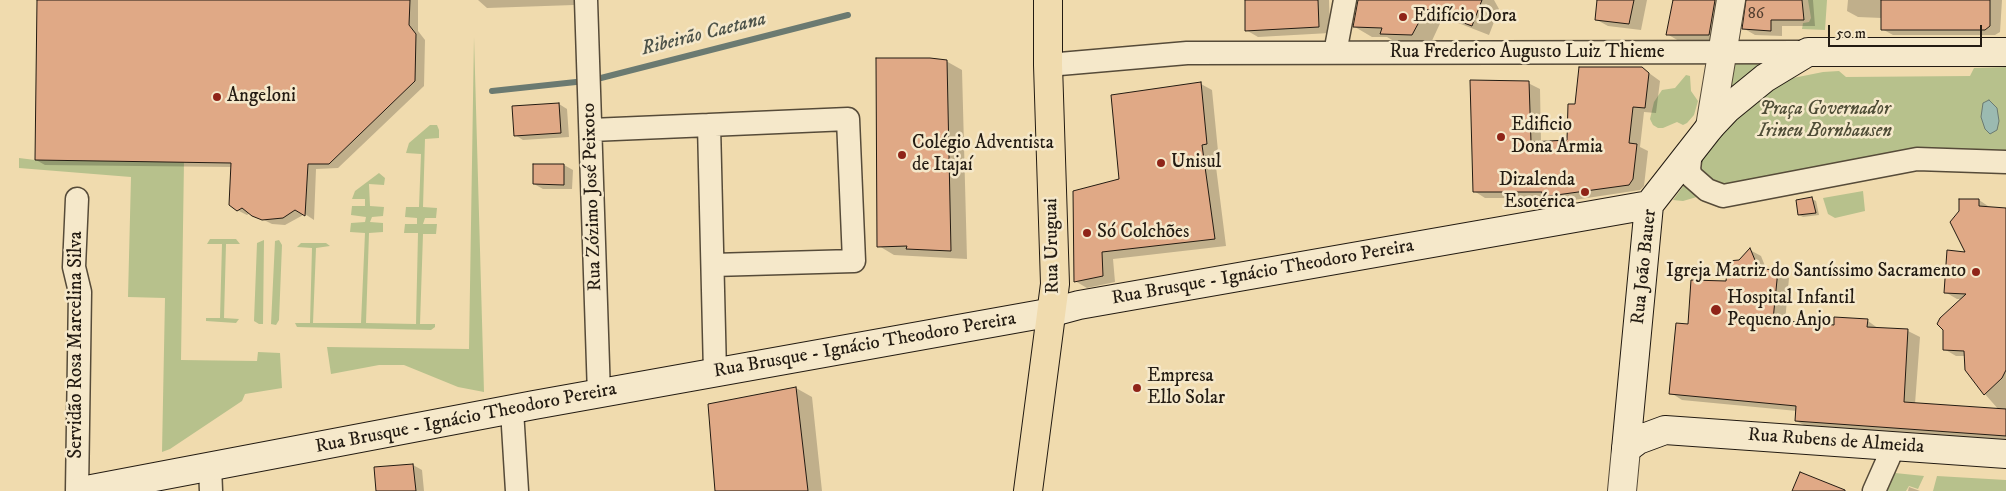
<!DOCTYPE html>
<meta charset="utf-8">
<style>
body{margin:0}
#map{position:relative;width:2006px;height:491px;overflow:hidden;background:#f0dbae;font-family:"IM FELL DW Pica",serif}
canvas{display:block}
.scale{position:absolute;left:1828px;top:25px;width:154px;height:22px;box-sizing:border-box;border:2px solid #231b12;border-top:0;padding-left:6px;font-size:15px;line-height:18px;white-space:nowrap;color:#231b12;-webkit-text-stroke:4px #f5e8ca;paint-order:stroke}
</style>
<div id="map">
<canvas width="2006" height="491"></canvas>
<div class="scale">50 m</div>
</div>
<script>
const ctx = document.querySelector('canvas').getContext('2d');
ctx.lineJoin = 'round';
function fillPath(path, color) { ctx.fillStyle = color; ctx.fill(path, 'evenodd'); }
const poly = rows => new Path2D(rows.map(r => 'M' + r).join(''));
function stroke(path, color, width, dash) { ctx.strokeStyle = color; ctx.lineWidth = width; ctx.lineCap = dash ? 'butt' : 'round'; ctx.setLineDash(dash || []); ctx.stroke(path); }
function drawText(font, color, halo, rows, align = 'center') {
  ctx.font = font + ' "IM FELL DW Pica",serif'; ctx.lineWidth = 5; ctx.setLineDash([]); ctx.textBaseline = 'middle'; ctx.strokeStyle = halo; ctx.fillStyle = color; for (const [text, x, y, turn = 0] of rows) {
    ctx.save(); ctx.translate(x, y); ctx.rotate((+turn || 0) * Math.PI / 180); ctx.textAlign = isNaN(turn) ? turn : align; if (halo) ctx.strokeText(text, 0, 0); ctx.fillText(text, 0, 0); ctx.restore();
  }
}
const green = poly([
 [1808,0,1827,0,1825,30,1802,29,1803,23,1809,22,1811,18],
 [474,37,484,392,458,387,404,365,379,365,331,374,327,347,469,349],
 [1769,60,1730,89,1731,62],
 [2006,67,2006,156,1728,188,1683,201,1673,200,1732,119,1770,90,1793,78,1823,72,1839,71,1846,77,1970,76,1974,68],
 [1686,75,1690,76,1691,91,1698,101,1694,115,1687,123,1683,125,1677,122,1663,128,1658,128,1653,125,1650,119,1654,102,1662,90,1675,88],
 [430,125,437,125,439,130,439,138,425,139,423,207,437,208,436,218,425,218,423,224,437,224,436,234,423,234,420,324,435,324,435,327,431,330,297,327,295,323,310,323,312,248,297,247,301,243,326,243,330,246,316,248,313,323,361,323,365,233,350,232,351,223,365,222,366,217,351,215,352,206,365,206,365,199,352,199,355,191,379,173,385,178,384,185,369,184,370,206,384,207,383,216,372,217,370,222,383,223,383,232,369,233,366,323,416,324,418,233,404,233,405,224,417,224,417,218,405,217,406,207,419,207,421,154,406,153,409,143],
 [19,158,35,160,184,161,181,360,257,361,258,352,280,353,282,388,245,394,242,401,170,449,162,452,165,298,128,297,131,177,19,168],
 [1863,191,1865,211,1835,218,1828,214,1823,198],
 [210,239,236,239,240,244,226,244,224,318,239,319,236,323,206,321,206,318,220,318,222,244,207,244],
 [264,240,263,324,259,324,254,321,257,243],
 [279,240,282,245,279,320,276,325,271,324,275,241],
 [1895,473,1924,476,1918,489,1909,486,1906,491,1887,491],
 [1937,476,2006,480,2006,491,1933,491]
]);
const water = poly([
 [1989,100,1997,108,1999,121,1997,130,1990,134,1985,129,1981,117,1983,103,1989,100]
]);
const shadow = poly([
 [39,0,418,0,418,31,425,40,424,86,338,168,316,169,314,220,305,214,285,225,272,224,250,213,247,215,237,210,232,167,45,165,36,160],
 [478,0,574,0,574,5,487,8],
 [1246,0,1329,0,1330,33,1258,37,1246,30],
 [1359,0,1494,0,1499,9,1489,35,1443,17,1430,45,1399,44,1387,37,1372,37,1355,27],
 [1598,0,1647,0,1641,30,1608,26,1597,20],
 [1674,0,1729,0,1721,41,1679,41,1667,34],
 [1746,0,1813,0,1815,26,1782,26,1782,36,1755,35,1743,28],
 [1848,0,2002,0,2000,32,1995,35,1893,35,1882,29,1882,18,1858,17,1847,11],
 [946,61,962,70,967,259,894,255,879,246],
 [1642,68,1660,81,1656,113,1644,112,1640,147,1648,151,1644,186,1640,190,1554,203,1546,198,1485,198,1474,191,1528,83,1540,89,1541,143,1568,142,1577,106],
 [1201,84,1212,90,1218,151,1214,151,1226,246,1113,259,1115,282,1087,288,1075,281,1120,180],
 [559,104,567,109,569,137,523,140,515,135],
 [564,165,573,170,572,189,543,189,534,184],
 [1812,199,1816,201,1819,215,1803,217,1799,215],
 [1961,200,1979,200,1991,208,2006,209,2006,441,1808,427,1796,421,1797,411,1682,400,1671,393,1690,325,1727,282,1739,262,1750,250,1761,256,1767,271,1777,271,1789,278,1785,322,1835,326,1868,321,1879,329,1908,331,1920,337,1915,404,1999,410,1970,377,1966,356,1956,356,1944,349,1963,299,1957,299,1945,292,1967,253],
 [796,388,812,397,822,491,716,491,710,405],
 [413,465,422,470,424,491,377,491],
 [1909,487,1920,491,1908,491]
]);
const stream = poly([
 [597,79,848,15],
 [492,91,576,82]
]);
const building = poly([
 [37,0,410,0,409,25,416,34,415,81,329,164,308,164,305,216,295,210,283,218,262,220,252,216,242,208,237,211,229,205,231,163,35,160,37,0],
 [1245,0,1318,0,1319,27,1245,31,1245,0],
 [1358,0,1482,0,1472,26,1426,9,1412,35,1380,34,1382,28,1353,27,1358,0],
 [1597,0,1634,0,1629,24,1595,20,1597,0],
 [1673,0,1715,0,1709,35,1666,35,1673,0],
 [1746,0,1802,0,1804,20,1771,20,1771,31,1742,29,1746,0],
 [1881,0,1990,0,1990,26,1985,30,1881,30,1881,0],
 [876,58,930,58,947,60,951,251,906,249,907,246,877,247,876,58],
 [1579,67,1642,67,1649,73,1645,108,1633,107,1629,143,1637,144,1633,179,1629,185,1542,197,1542,192,1473,192,1470,80,1529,81,1531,142,1567,140,1568,104,1575,104,1579,67],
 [1201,82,1207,144,1202,145,1215,239,1102,252,1103,276,1074,282,1073,191,1119,179,1111,95,1201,82],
 [559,103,561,133,514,136,512,106,559,103],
 [533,164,564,164,564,185,533,184,533,164],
 [1812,197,1816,213,1798,215,1796,200,1812,197],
 [1959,199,1979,199,1979,206,2006,208,2006,370,2002,378,1984,395,1965,370,1964,351,1943,350,1943,330,1937,324,1940,318,1966,294,1944,293,1947,250,1965,252,1950,222,1959,211,1959,199],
 [1750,248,1757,265,1761,266,1761,269,1778,270,1773,320,1834,325,1834,317,1868,319,1867,327,1908,329,1904,402,2006,409,2006,436,1795,421,1796,406,1669,394,1676,323,1688,324,1691,280,1726,281,1728,261,1739,260,1750,248],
 [796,387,808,491,715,491,708,404,796,387],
 [413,464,416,491,376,491,374,467,413,464],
 [1800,472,1845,490,1845,491,1792,491,1800,472]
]);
const minor = poly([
 [586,0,599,395],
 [1335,53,1345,0],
 [1048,65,1187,53,1808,52],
 [709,125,848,119,854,261,713,265],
 [591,130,709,125,715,373],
 [1691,152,1689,169,1691,176,1707,190,1723,196,1917,159,2006,162],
 [512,410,517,491],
 [210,466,211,491],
 [77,491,80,292,74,267,77,199],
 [1874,491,1894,446]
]);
const tertiary = poly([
 [1710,127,1731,0],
 [1622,491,1626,449]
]);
const secondary = poly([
 [1626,449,1649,205,1710,127,1727,109,1765,78,1808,52,2006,52],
 [1626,449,1638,440,1665,430,2006,454],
 [81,491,534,405,1053,312,1079,305,1649,205]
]);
const primary = poly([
 [1028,491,1055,284,1048,65,1048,0]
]);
const markers = [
 [1403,17,5,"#8f2418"],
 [217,97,5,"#8f2418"],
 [1501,137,5,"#8f2418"],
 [902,155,5,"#8f2418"],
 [1161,163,5,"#8f2418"],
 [1585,192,5,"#8f2418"],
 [1087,233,5,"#8f2418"],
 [1976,272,5,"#8f2418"],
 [1716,310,6,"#8f2418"],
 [1137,388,5,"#8f2418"]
];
const numberNames = [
 ["86",1756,15]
];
const poiNames = [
 ["Edifício Dora",1413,17],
 ["Angeloni",227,97],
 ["Edificio",1511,126],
 ["Dona Armia",1511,148],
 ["Colégio Adventista",912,144],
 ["de Itajaí",912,166],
 ["Unisul",1171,163],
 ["Dizalenda",1575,181,"right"],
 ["Esotérica",1575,203,"right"],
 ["Só Colchões",1097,233],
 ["Igreja Matriz do Santíssimo Sacramento",1966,272,"right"],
 ["Hospital Infantil",1727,299],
 ["Pequeno Anjo",1727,321],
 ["Empresa",1147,377],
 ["Ello Solar",1147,399]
];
const streetNames = [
 ["Rua Frederico Augusto Luiz Thieme",1527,53],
 ["Rua Zózimo José Peixoto",593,197,-92],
 ["Rua Uruguai",1053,246,-91],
 ["Rua João Bauer",1645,267,-84],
 ["Rua Brusque - Ignácio Theodoro Pereira",1263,273,-10],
 ["Servidão Rosa Marcelina Silva",77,345,-90],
 ["Rua Brusque - Ignácio Theodoro Pereira",865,346,-10],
 ["Rua Brusque - Ignácio Theodoro Pereira",466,419,-11],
 ["Rua Rubens de Almeida",1836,442,4]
];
const parkNames = [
 ["Praça Governador",1825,110],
 ["Irineu Bornhausen",1825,132]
];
const waterNames = [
 ["Ribeirão Caetana",704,35,-14]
];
fillPath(green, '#b7c18c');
fillPath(water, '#9bbab1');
stroke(water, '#6b7a71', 1);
fillPath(shadow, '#0003');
stroke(stream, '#6b7a71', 6);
fillPath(building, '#e0a986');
stroke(building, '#231b12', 1);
stroke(minor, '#564b39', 25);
stroke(tertiary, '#564b39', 30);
stroke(secondary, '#231b12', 30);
stroke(primary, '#231b12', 30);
stroke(minor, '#f5e8ca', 22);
stroke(tertiary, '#f5e8ca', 28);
stroke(secondary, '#f5e8ca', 28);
stroke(primary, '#f0dbae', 28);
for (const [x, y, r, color] of markers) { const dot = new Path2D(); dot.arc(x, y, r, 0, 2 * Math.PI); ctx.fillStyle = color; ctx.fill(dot); stroke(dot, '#f5e8ca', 2); }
drawText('16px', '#523e2f', null, numberNames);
drawText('19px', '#231b12', '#f5e8ca', poiNames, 'left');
drawText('19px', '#231b12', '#f5e8ca', streetNames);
drawText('italic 19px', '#4f4d37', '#f5e8ca', parkNames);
drawText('italic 20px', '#4d534a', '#f5e8ca', waterNames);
</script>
